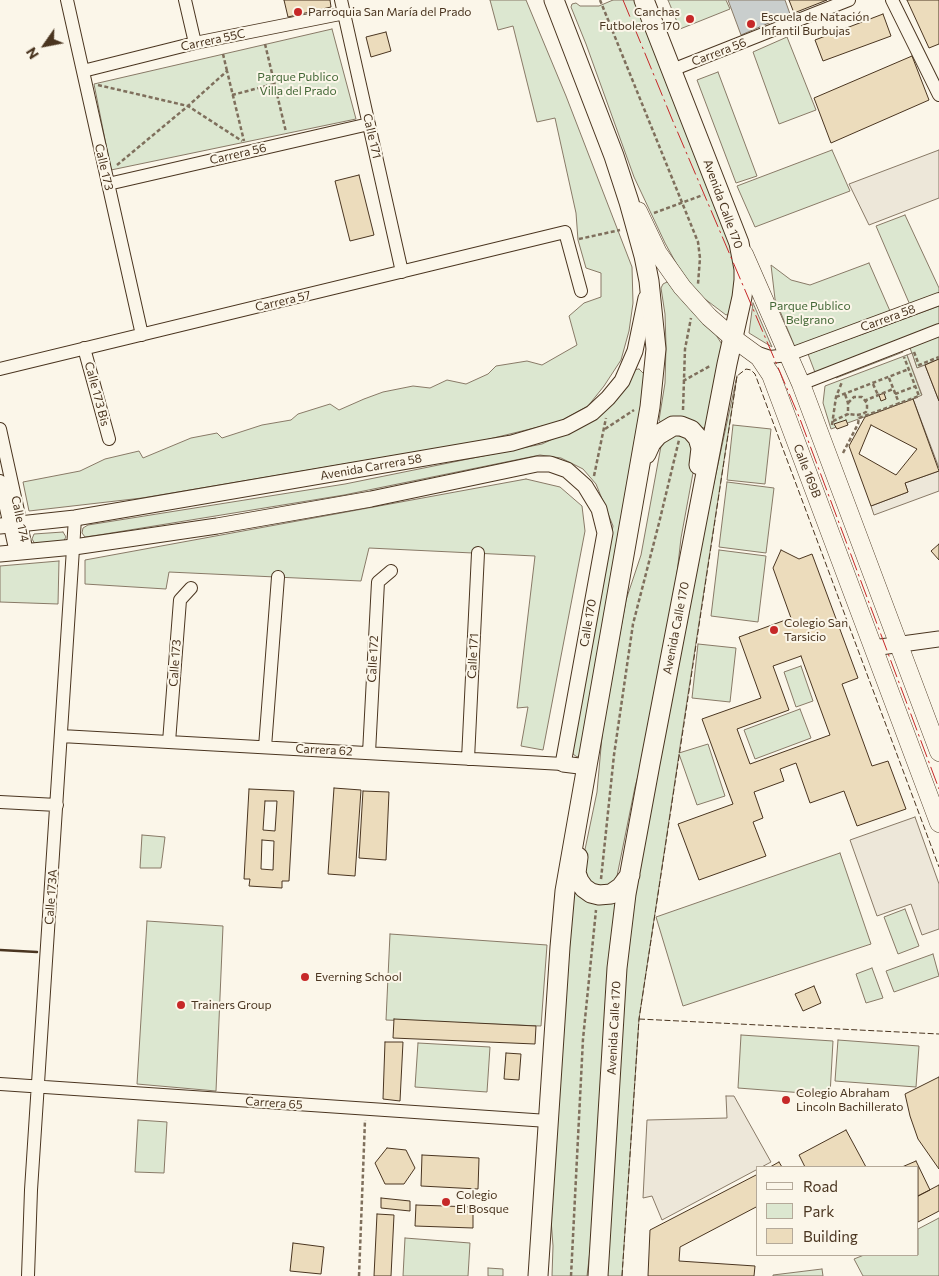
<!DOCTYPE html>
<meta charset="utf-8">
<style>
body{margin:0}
#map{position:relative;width:939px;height:1276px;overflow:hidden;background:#fbf6e9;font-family:Commissioner,sans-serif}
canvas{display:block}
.legend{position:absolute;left:756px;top:1166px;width:162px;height:90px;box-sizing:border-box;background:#fbf6e9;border:1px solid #b4a999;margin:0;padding:6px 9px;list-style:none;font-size:15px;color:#4a3520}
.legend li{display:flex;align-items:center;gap:10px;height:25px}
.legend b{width:25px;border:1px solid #b4a999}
.north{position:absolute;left:20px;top:20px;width:50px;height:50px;-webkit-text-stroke:4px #fbf6e9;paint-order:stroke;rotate:237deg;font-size:14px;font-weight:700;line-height:20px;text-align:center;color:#4a3520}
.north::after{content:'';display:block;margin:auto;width:18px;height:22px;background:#4a3520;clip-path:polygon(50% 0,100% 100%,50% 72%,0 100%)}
</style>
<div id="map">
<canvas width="939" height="1276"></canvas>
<ul class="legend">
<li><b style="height:6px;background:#fbf6e9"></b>Road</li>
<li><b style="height:14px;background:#dce7d0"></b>Park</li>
<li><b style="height:14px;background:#ecdcbc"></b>Building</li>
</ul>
<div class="north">N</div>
</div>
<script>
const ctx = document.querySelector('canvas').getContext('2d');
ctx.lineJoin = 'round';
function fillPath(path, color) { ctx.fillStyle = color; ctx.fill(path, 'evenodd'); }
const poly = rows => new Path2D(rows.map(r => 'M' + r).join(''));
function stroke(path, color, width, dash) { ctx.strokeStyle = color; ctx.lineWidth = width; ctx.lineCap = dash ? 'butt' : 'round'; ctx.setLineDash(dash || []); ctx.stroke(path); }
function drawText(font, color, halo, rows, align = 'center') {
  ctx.font = font + ' Commissioner,sans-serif'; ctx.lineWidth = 4; ctx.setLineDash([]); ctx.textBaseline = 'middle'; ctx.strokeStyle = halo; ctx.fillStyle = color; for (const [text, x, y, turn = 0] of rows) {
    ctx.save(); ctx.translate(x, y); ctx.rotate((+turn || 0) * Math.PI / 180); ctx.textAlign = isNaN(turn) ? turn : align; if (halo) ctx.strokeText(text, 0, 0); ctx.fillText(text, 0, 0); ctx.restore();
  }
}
const green = poly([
 [490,0,526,0,566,96,632,267,633,303,629,331,621,360,604,386,588,406,559,422,481,441,142,498,29,511,23,482,80,471,105,459,139,451,143,458,191,438,217,433,222,438,262,425,291,420,298,414,330,404,339,410,364,399,383,392,413,386,430,388,447,380,466,384,488,374,496,366,527,361,542,365,577,345,569,316,584,303,601,297,601,273,586,268,578,240,576,213,555,118,537,122,513,26,498,30,490,0],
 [613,0,637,0,728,233,736,276,730,313,726,315,701,296,681,272,665,243,634,177,586,44,571,7,572,4,576,3,580,6,599,6,613,0],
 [668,0,726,0,730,9,680,29,668,0],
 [332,29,356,119,111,170,94,84,332,29],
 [787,37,816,110,779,124,753,52,787,37],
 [718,72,757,176,736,183,697,80,718,72],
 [832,150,850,191,755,227,737,186,832,150],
 [905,215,939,288,939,295,910,305,876,226,905,215],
 [869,263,890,311,795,347,775,299,771,265,791,280,810,285,869,263],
 [667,282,672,284,706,319,723,346,707,426,704,428,661,423,659,420,665,383,666,346,665,314,661,288,663,284,667,282],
 [753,303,772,347,749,333,753,303],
 [939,306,939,326,816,375,808,354,939,306],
 [939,330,939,359,917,368,909,345,939,330],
 [907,355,922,396,831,429,823,403,825,386,907,355],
 [639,369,648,378,581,754,577,757,573,754,572,750,613,526,596,484,583,469,561,458,540,455,344,495,105,534,85,537,82,533,83,528,88,525,345,484,542,444,579,427,632,370,639,369],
 [737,376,679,753,708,744,725,796,697,805,679,754,639,1019,622,1276,603,1276,621,972,685,617,737,376],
 [733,425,771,429,765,484,727,480,733,425],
 [674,435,690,438,695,462,681,538,675,591,647,743,635,787,617,876,613,883,607,887,598,888,585,881,583,859,597,792,603,725,626,600,641,555,661,446,665,440,674,435],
 [526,479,560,487,582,506,585,531,543,750,521,746,528,707,517,708,535,556,369,548,361,581,169,572,166,589,85,584,85,560,526,479],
 [727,482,774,488,766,553,719,547,727,482],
 [63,532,66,537,63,542,35,544,32,539,34,534,63,532],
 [719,550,766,556,758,622,711,616,719,550],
 [59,561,58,604,0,602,0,566,59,561],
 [698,644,736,648,730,702,692,698,698,644],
 [801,666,813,701,796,707,784,672,801,666],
 [800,709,811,738,755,759,744,730,800,709],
 [142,835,165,837,161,868,140,868,142,835],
 [840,853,871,944,683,1006,656,917,840,853],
 [574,892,616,898,595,1226,591,1242,587,1276,552,1276,553,1246,550,1206,559,1041,574,892],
 [905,909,919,946,898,954,884,917,905,909],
 [147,921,223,926,216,1091,137,1084,147,921],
 [390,934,547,945,541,1026,386,1020,390,934],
 [933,954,939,976,894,992,886,971,933,954],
 [872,968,883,998,866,1003,856,974,872,968],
 [741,1035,833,1041,830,1095,738,1088,741,1035],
 [838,1040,919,1046,916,1087,835,1081,838,1040],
 [418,1043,490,1047,487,1092,415,1087,418,1043],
 [138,1120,167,1122,164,1173,135,1172,138,1120],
 [939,1218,939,1276,863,1276,854,1259,864,1255,918,1255,918,1229,939,1218],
 [405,1238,470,1243,468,1276,403,1276,405,1238],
 [488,1268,503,1269,503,1276,488,1276,488,1268],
 [822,1269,823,1276,773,1276,773,1275,822,1269]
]);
const parking = poly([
 [939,150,939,198,869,225,849,184,939,150],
 [901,348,903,352,836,378,834,374,901,348],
 [912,353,917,368,925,365,939,401,939,468,913,399,922,395,907,355,912,353],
 [939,471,939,491,874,515,871,506,908,492,905,483,939,471],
 [915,817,939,884,939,929,922,935,911,904,877,916,850,840,915,817],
 [726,1096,734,1096,771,1162,662,1220,652,1196,643,1198,647,1120,727,1118,726,1096]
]);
const water = poly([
 [728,0,785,0,790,14,741,35,728,0]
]);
const building = poly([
 [284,0,330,0,331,7,288,17,284,0],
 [789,0,827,0,794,13,789,0],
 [907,0,939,0,939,44,929,48,907,0],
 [883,14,891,36,823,61,815,40,883,14],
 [386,32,391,51,371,57,366,37,386,32],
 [912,56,929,100,831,143,814,98,912,56],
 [359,175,374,235,350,241,335,181,359,175],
 [939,359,939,401,925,365,939,359],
 [884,393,886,399,881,401,879,395,884,393],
 [913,399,939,471,905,483,908,492,871,506,849,446,865,417,913,399],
 [846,420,848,425,837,429,834,424,846,420],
 [871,425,917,449,896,475,859,454,871,425],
 [939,544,939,560,931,551,939,544],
 [781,550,799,559,812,554,858,678,842,684,872,766,888,761,906,809,857,826,844,791,810,803,796,763,780,769,784,781,754,792,763,818,753,822,766,856,699,880,678,824,733,804,702,719,761,698,739,637,791,618,773,568,781,550],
 [801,656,830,735,750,764,737,729,789,710,773,666,801,656],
 [334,788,361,790,355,876,328,874,334,788],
 [249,789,294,791,289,881,282,881,282,888,249,886,250,879,244,879,249,789],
 [265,801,277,801,275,831,263,830,265,801],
 [262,840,274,841,273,870,261,869,262,840],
 [363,791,389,792,386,860,359,858,363,791],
 [814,986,821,1003,803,1011,795,994,814,986],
 [394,1019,536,1026,535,1044,393,1038,394,1019],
 [385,1042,403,1042,400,1101,383,1099,385,1042],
 [506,1053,521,1054,519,1080,504,1079,506,1053],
 [939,1077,939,1169,918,1139,910,1116,905,1094,939,1077],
 [846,1130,866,1167,805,1167,799,1155,846,1130],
 [387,1148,406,1150,415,1168,404,1184,385,1184,375,1163,387,1148],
 [422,1155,479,1158,478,1189,421,1186,422,1155],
 [916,1161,930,1190,918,1196,918,1167,902,1167,916,1161],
 [779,1162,782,1167,770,1167,779,1162],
 [758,1174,758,1206,680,1247,679,1261,755,1266,754,1276,648,1276,650,1230,758,1174],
 [939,1185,939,1211,918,1222,918,1196,939,1185],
 [381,1198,410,1201,410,1211,381,1208,381,1198],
 [416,1205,473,1207,473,1228,415,1226,416,1205],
 [377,1214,394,1215,391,1276,374,1276,377,1214],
 [293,1243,324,1247,321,1274,290,1271,293,1243]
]);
const path = poly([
 [600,0,698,242,700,258,698,284],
 [265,44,286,132],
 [223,54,227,71],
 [98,85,188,106,242,141],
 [232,95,274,84],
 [117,165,188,106,227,71,244,141],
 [654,213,703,195],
 [579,239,620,230],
 [914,352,919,365,939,357],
 [889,378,899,403],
 [683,381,710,366],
 [873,384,878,395],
 [895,394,916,386],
 [836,397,909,369],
 [864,401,893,389],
 [848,403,854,397,862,397,867,403,867,408,866,412,862,414,857,415,848,414],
 [683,410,685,349,691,318],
 [859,418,919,396,904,357],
 [833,421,848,414,848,403,845,394],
 [832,425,836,397,842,382],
 [605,429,634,410],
 [843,453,858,424,859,417],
 [594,476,606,418],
 [601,879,614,755,633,624,659,523,679,440],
 [359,1276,365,1120],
 [571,1276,583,1039,596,910]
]);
const minor = poly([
 [67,0,142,335],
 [185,0,195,43],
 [341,0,402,272],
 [892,0,939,95],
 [672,70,849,0],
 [83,71,195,43,345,13],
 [108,184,369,124],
 [84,348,109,439],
 [755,352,770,357,788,355,939,299],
 [0,369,565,232,581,291],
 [801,384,939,330],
 [0,429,27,552],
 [0,481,16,553],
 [61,736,563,764],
 [169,742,180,600,191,588],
 [265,747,278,577],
 [369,753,378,582,391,571],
 [468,759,478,553],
 [0,802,57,805],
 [0,1084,548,1121],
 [28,1276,31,1190,75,518]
]);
const tertiary = poly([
 [0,526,75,518,512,443,566,427,592,413,608,398,622,381,635,351,646,298],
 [0,554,74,547,217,526,371,499,537,464,550,464,567,470,585,486,599,509,605,533,563,764,587,767],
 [873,648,939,639]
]);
const secondary = poly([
 [638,211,658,253,682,287,709,317,733,338,759,357,771,375,939,823],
 [744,254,801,384,939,752]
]);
const primary = poly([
 [646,454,651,443,658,435,673,426,681,426,691,430,698,438,701,448,699,465],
 [578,857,576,873,579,881,584,888,591,893,599,895,611,894,621,887,630,875],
 [538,1276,560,947,565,891,650,407,656,349,649,281,644,256,629,202,614,156,554,0],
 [598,1276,617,968,626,894,650,764,727,364,742,297,744,280,744,269,739,243,644,0]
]);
const fence = poly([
 [639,1019,939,1034],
 [622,1276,639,1019,737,376,746,369,751,370,755,374,939,867]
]);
const wall = poly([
 [0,950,37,952]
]);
const power = poly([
 [623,0,672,119,800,419,939,789]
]);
const markers = [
 [298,12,5,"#c62828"],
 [690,19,5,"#c62828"],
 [751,24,5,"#c62828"],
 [774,630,5,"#c62828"],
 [305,977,5,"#c62828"],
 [181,1005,5,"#c62828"],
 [786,1100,5,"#c62828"],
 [446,1202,5,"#c62828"]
];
const poiNames = [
 ["Parroquia San María del Prado",308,12],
 ["Canchas",680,12,"right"],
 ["Futboleros 170",680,26,"right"],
 ["Escuela de Natación",761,17],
 ["Infantil Burbujas",761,31],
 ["Colegio San",784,623],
 ["Tarsicio",784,637],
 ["Everning School",315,977],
 ["Trainers Group",191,1005],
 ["Colegio Abraham",796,1093],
 ["Lincoln Bachillerato",796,1107],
 ["Colegio",456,1195],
 ["El Bosque",456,1209]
];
const streetNames = [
 ["Carrera 55C",213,40,-12],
 ["Carrera 56",719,52,-21],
 ["Calle 171",372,136,77],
 ["Carrera 56",238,154,-13],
 ["Calle 173",104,167,77],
 ["Avenida Calle 170",723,204,70],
 ["Carrera 57",283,301,-13],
 ["Carrera 58",888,318,-20],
 ["Calle 173 Bis",97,394,75],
 ["Avenida Carrera 58",371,467,-10],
 ["Calle 169B",807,471,69],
 ["Calle 174",20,519,78],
 ["Calle 170",588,623,-80],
 ["Avenida Calle 170",676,628,-79],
 ["Calle 171",473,656,-87],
 ["Calle 172",373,659,-87],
 ["Calle 173",175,663,-86],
 ["Carrera 62",324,750,3],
 ["Calle 173A",51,897,-86],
 ["Avenida Calle 170",614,1028,-87],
 ["Carrera 65",274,1103,4]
];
const parkNames = [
 ["Parque Publico",298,77],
 ["Villa del Prado",298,91],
 ["Parque Publico",810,306],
 ["Belgrano",810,320]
];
fillPath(green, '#dce7d0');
stroke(green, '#887966', 1);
fillPath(parking, '#ede7d9');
stroke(parking, '#887966', 1);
fillPath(water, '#c9cecd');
stroke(water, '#887966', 1);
fillPath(building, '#ecdcbc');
stroke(building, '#4a3520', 1);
stroke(minor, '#4a3520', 14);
stroke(tertiary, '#4a3520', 17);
stroke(secondary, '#4a3520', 19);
stroke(primary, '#4a3520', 21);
stroke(path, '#7f6f5c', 2.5, [4, 2.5]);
stroke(minor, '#fbf6e9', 12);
stroke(tertiary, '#fbf6e9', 15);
stroke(secondary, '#fbf6e9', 18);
stroke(primary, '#fbf6e9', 19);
stroke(fence, '#4a3520', 1, [6, 2.5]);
stroke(wall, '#4a3520', 2.5);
stroke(power, '#c62828', 1, [18, 4, 2.5, 4]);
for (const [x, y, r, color] of markers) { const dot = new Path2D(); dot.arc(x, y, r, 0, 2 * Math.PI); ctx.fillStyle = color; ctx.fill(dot); stroke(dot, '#fbf6e9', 2); }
drawText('12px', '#4a3520', '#fbf6e9', poiNames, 'left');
drawText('12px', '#4a3520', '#fbf6e9', streetNames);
drawText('12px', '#436837', '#fbf6e9', parkNames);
</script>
